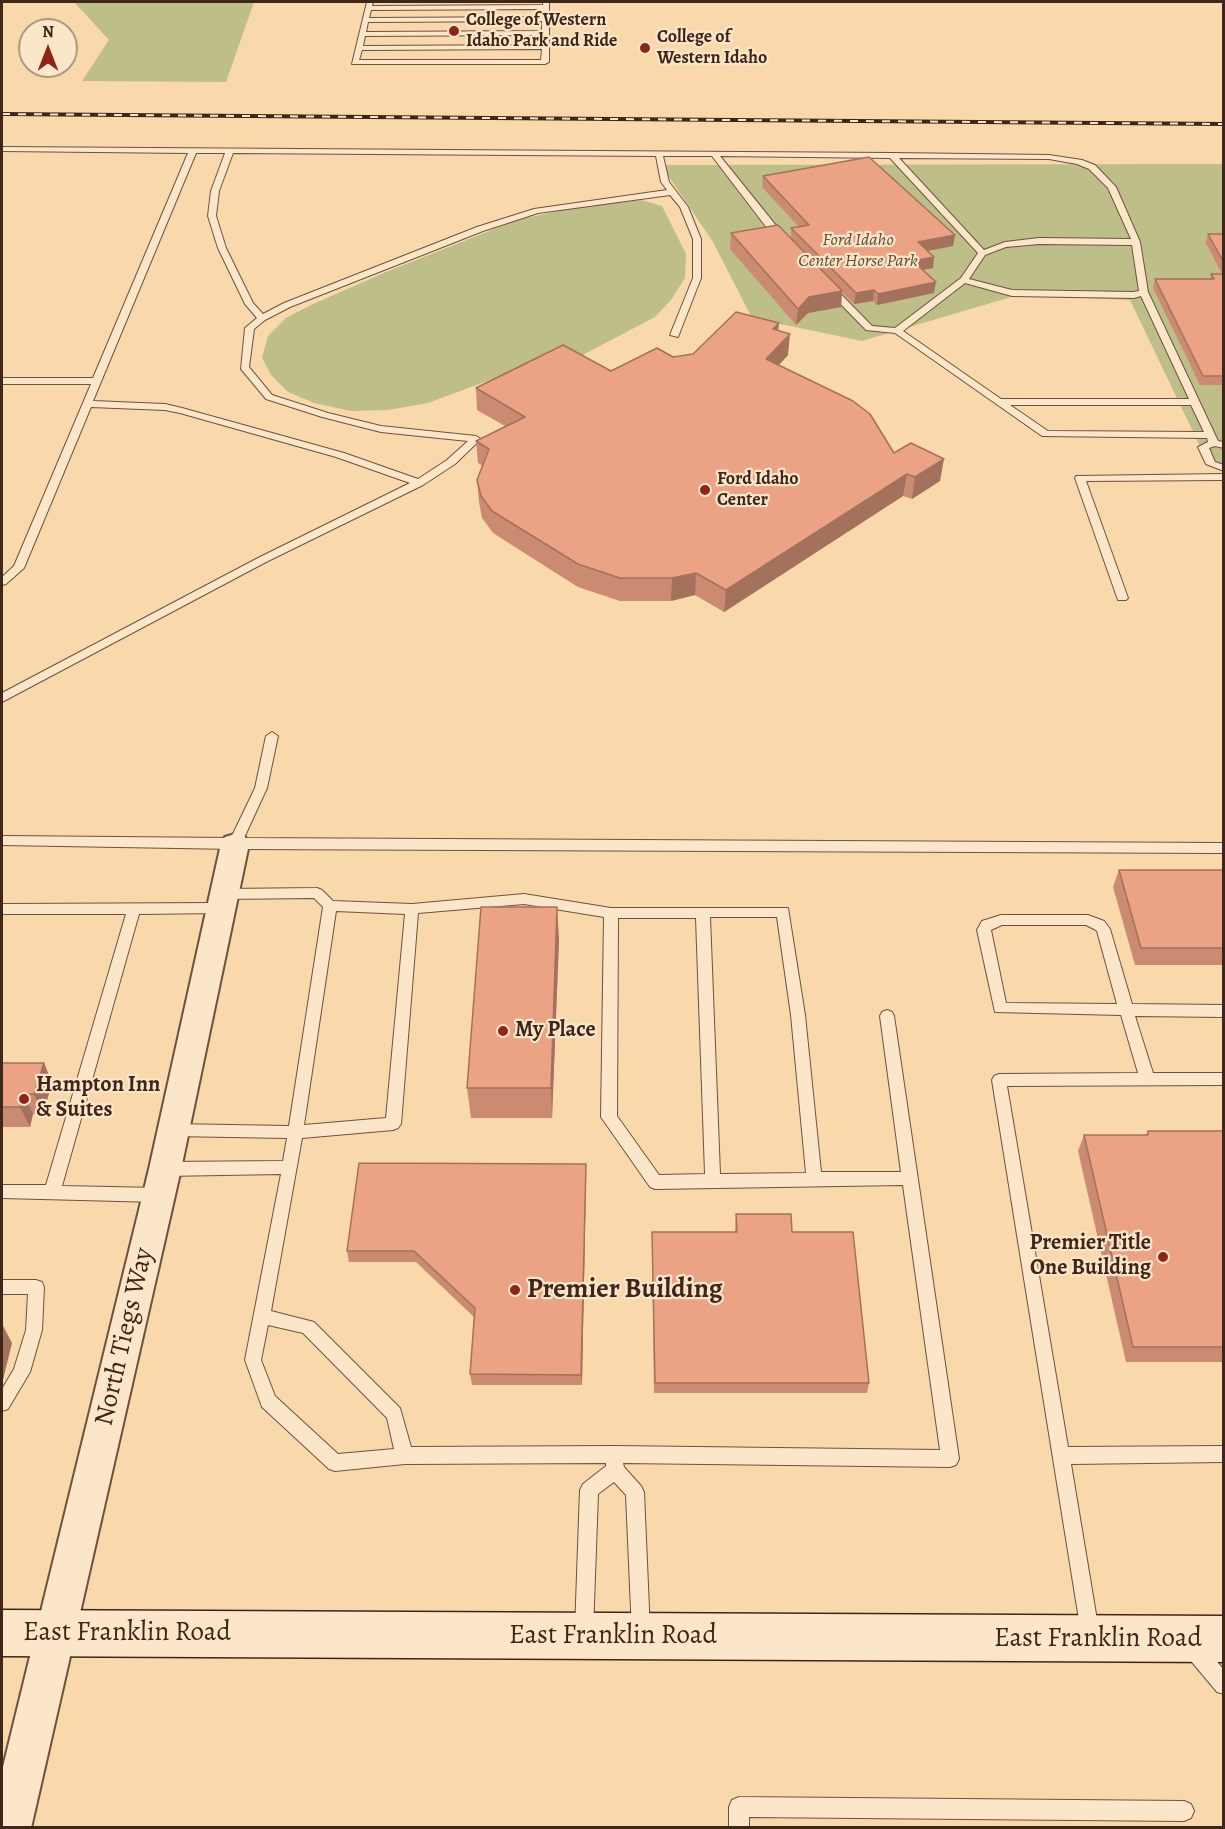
<!DOCTYPE html>
<style>
body{margin:0}
#map{position:relative;width:1225px;height:1829px;overflow:hidden;background:#f9d8ac;font-family:Alegreya,serif}
canvas{display:block}
.frame{position:absolute;inset:0;border:3px solid #3e261b;pointer-events:none}
.north{position:absolute;left:18px;top:18px;width:60px;height:60px;box-sizing:border-box;background:#fbe6c9;border:2px solid #af9983;border-radius:50%;rotate:0deg;font-size:16px;font-weight:700;line-height:24px;text-align:center;color:#3e261b}
.north::after{content:'';display:block;margin:auto;width:21px;height:27px;background:#8f2418;clip-path:polygon(50% 0,100% 100%,50% 72%,0 100%)}
</style>
<div id="map">
<canvas width="1225" height="1829"></canvas>
<div class="frame"></div>
<div class="north">N</div>
</div>
<script>
const ctx = document.querySelector('canvas').getContext('2d');
ctx.lineJoin = 'round';
function fillPath(path, color) { ctx.fillStyle = color; ctx.fill(path, 'evenodd'); }
const poly = rows => new Path2D(rows.map(r => 'M' + r).join(''));
function stroke(path, color, width, dash) { ctx.strokeStyle = color; ctx.lineWidth = width; ctx.lineCap = dash ? 'butt' : 'round'; ctx.setLineDash(dash || []); ctx.stroke(path); }
function drawText(font, color, halo, rows, align = 'center') {
  ctx.font = font + ' Alegreya,serif'; ctx.lineWidth = 4.5; ctx.setLineDash([]); ctx.textBaseline = 'middle'; ctx.strokeStyle = halo; ctx.fillStyle = color; for (const [text, x, y, turn = 0] of rows) {
    ctx.save(); ctx.translate(x, y); ctx.rotate((+turn || 0) * Math.PI / 180); ctx.textAlign = isNaN(turn) ? turn : align; if (halo) ctx.strokeText(text, 0, 0); ctx.fillText(text, 0, 0); ctx.restore();
  }
}
const green = poly([
 [74,2,254,2,226,82,82,81,109,40],
 [1223,164,1223,472,1209,465,1130,300,1018,295,862,341,752,318,713,242,661,165],
 [642,200,662,206,686,254,685,278,671,300,655,317,575,359,490,380,428,403,388,410,351,411,314,403,288,392,271,375,262,358,268,336,286,318,311,305,386,272,517,220,572,208]
]);
const service = poly([
 [367,2,373,2,372,6,543,5,543,2,549,2,549,62,545,64,352,64,367,2],
 [542,9,542,17,369,18,371,10,542,9],
 [542,21,542,31,366,32,368,22,542,21],
 [542,35,542,45,363,46,365,36,542,35],
 [542,49,541,60,359,60,362,50,542,49],
 [2,147,892,153,1049,155,1082,160,1095,165,1116,187,1140,242,1148,292,1218,441,1224,442,1224,448,1215,446,1209,448,1215,462,1224,465,1224,471,1206,464,1198,447,1208,442,1207,438,1042,436,895,333,866,330,825,288,825,284,831,284,872,326,895,328,961,278,978,253,890,158,720,156,786,238,786,242,783,243,767,228,712,156,663,156,669,182,688,207,701,239,701,278,678,337,670,335,693,278,693,239,680,207,670,195,538,213,483,231,290,307,265,320,254,329,249,367,272,395,328,413,381,426,476,436,481,439,455,464,423,485,266,562,2,702,2,693,258,558,410,483,336,457,180,413,165,410,91,407,24,568,6,584,2,585,2,577,14,566,91,384,2,384,2,378,93,378,188,153,2,151,2,147],
 [196,153,225,153,211,191,208,216,218,248,245,304,257,318,245,328,241,369,266,399,322,417,381,432,468,441,447,460,418,479,344,453,182,408,165,404,93,401,196,153],
 [233,153,656,156,661,182,667,190,534,209,477,227,284,303,263,314,253,303,226,248,216,216,219,191,233,153],
 [899,158,1049,159,1077,164,1089,169,1108,188,1131,239,1039,238,1005,242,984,250,899,158],
 [1039,244,1132,245,1139,291,1133,292,1012,290,969,279,985,255,1006,247,1039,244],
 [965,283,1012,296,1134,298,1141,296,1189,399,1001,399,903,331,965,283],
 [1010,405,1191,405,1204,432,1048,431,1010,405],
 [1224,474,1224,480,1086,481,1128,598,1126,600,1118,600,1075,478,1076,476,1224,474],
 [272,732,278,736,267,788,244,838,1224,843,1224,853,235,849,2,845,2,836,231,838,255,788,266,736,272,732],
 [317,888,322,890,333,901,412,904,524,894,611,908,788,908,805,1015,821,1172,901,1172,880,1016,882,1012,887,1010,892,1012,894,1016,959,1459,956,1465,950,1467,623,1463,624,1467,641,1486,644,1492,650,1632,648,1639,641,1641,634,1639,632,1632,626,1495,614,1482,598,1494,593,1631,591,1638,584,1640,577,1638,575,1631,580,1490,583,1484,606,1466,606,1463,405,1464,335,1471,329,1469,262,1407,245,1360,281,1174,165,1176,160,1174,157,1169,160,1164,165,1162,283,1161,287,1138,173,1136,168,1134,165,1130,168,1126,173,1124,289,1126,323,907,314,898,225,899,218,894,225,889,317,888],
 [524,904,604,917,601,1117,650,1187,655,1189,903,1185,940,1450,614,1446,411,1447,400,1408,314,1322,271,1311,302,1138,393,1130,398,1128,401,1124,418,913,524,904],
 [336,911,405,914,386,1118,304,1125,336,911],
 [710,917,777,917,791,1015,806,1173,720,1174,710,917],
 [618,918,696,918,705,1174,659,1175,617,1116,618,918],
 [268,1325,303,1333,387,1418,394,1449,338,1454,275,1396,261,1360,268,1325],
 [222,903,229,908,222,913,139,914,62,1186,158,1188,164,1190,166,1195,164,1200,158,1202,2,1198,2,1185,46,1185,126,914,2,914,2,904,222,903],
 [1001,915,1088,915,1104,921,1110,929,1132,1004,1224,1005,1224,1017,1135,1016,1153,1073,1224,1073,1224,1085,1007,1086,1068,1447,1224,1446,1224,1462,1071,1464,1099,1632,1097,1639,1090,1641,1083,1639,1081,1632,992,1080,994,1076,999,1074,1138,1073,1121,1015,995,1012,977,930,982,921,1001,915],
 [1002,925,1086,925,1094,929,1097,931,1117,1004,1006,1003,991,930,1002,925],
 [2,1280,36,1280,42,1282,44,1287,42,1330,30,1372,8,1409,2,1411,2,1389,14,1369,26,1330,28,1294,2,1294,2,1280],
 [1193,1639,1200,1641,1224,1670,1224,1694,1217,1692,1186,1655,1184,1648,1186,1641,1193,1639],
 [739,1797,1184,1801,1191,1804,1194,1811,1191,1818,1184,1821,749,1817,749,1828,729,1828,729,1807,732,1800,739,1797]
]);
const minor = poly([
 [235,834,245,837,249,844,181,1169,31,1828,2,1828,2,1771,149,1169,221,844,225,837,235,834]
]);
const secondary = poly([
 [2,1610,1224,1616,1224,1662,2,1656,2,1610]
]);
const rail = poly([
 [2,114,1224,124]
]);
const wall = poly([
 [763,176,953,246,927,251,933,268,922,270,934,293,877,305,873,301,854,304,842,292,841,307,808,313,796,325,730,249,731,233,791,238,791,228,799,227,762,187],
 [1208,234,1224,234,1224,385,1200,385,1153,288,1155,279,1210,279,1211,274,1222,274,1206,243],
 [778,331,788,355,779,365,894,453,940,481,912,499,903,496,724,612,695,595,671,601,620,601,578,587,493,533,482,518,479,502,477,480,483,466,478,463,476,441,505,426,477,410,476,388,611,371,693,354],
 [1119,870,1224,870,1224,965,1135,965,1113,887],
 [559,939,552,1118,471,1118,467,1088],
 [2,1063,44,1063,52,1083,43,1114,33,1114,30,1127,2,1127],
 [1148,1131,1224,1131,1224,1362,1126,1362,1078,1151,1084,1135,1146,1135],
 [586,1175,582,1385,472,1385,470,1374,474,1317,416,1262,349,1262,347,1251],
 [736,1214,792,1232,869,1383,867,1393,654,1393,652,1232,735,1232]
]);
const shadedWall = poly([
 [955,235,953,246,916,253,918,242],
 [934,257,933,268,911,272,913,261],
 [936,282,934,293,877,305,878,294],
 [874,290,873,301,854,304,856,293],
 [842,291,841,307,808,313,796,325,798,309,809,297],
 [779,323,777,344,773,329],
 [790,334,788,355,765,380,766,359],
 [944,459,940,481,912,499,915,477],
 [907,474,903,496,724,612,726,590],
 [696,573,695,595,671,601,672,578],
 [557,907,559,939,552,1118,551,1088],
 [44,1063,52,1083,43,1114,34,1094],
 [24,1094,33,1114,30,1127,20,1107],
 [586,1164,586,1175,582,1385,581,1375],
 [2,1324,12,1343,2,1384]
]);
const building = poly([
 [869,157,955,235,918,242,934,257,913,261,936,282,878,294,874,290,856,293,791,228,809,225,763,176,869,157],
 [778,225,842,291,809,297,798,309,731,233,778,225],
 [1208,234,1224,234,1224,263,1208,234],
 [1211,274,1224,274,1224,376,1203,376,1155,279,1214,279,1211,274],
 [736,312,779,323,773,329,790,334,766,359,853,401,870,414,894,453,911,443,944,459,915,477,907,474,726,590,696,573,672,578,620,578,578,564,492,511,481,496,477,480,489,449,476,441,525,417,476,388,563,345,611,371,657,348,673,357,693,354,736,312],
 [1119,870,1224,870,1224,948,1141,948,1119,870],
 [481,907,557,907,551,1088,467,1088,481,907],
 [2,1063,44,1063,34,1094,24,1094,20,1107,2,1107,2,1063],
 [1148,1131,1224,1131,1224,1347,1133,1347,1084,1135,1148,1135,1148,1131],
 [359,1163,586,1164,581,1375,470,1374,475,1308,414,1251,347,1251,359,1163],
 [736,1214,791,1214,792,1232,853,1232,869,1383,655,1383,652,1232,737,1232,736,1214]
]);
const markers = [
 [454,31,6,"#8f2418"],
 [645,48,6,"#8f2418"],
 [705,490,6,"#8f2418"],
 [503,1031,6,"#8f2418"],
 [24,1099,6,"#8f2418"],
 [1163,1257,6,"#8f2418"],
 [515,1290,6,"#8f2418"]
];
const farPoinames = [
 ["College of Western",466,21],
 ["Idaho Park and Ride",466,42],
 ["College of",657,38],
 ["Western Idaho",657,59],
 ["Ford Idaho",717,480],
 ["Center",717,501]
];
const farParknames = [
 ["Ford Idaho",858,241],
 ["Center Horse Park",858,262]
];
const poiNames = [
 ["My Place",515,1031],
 ["Hampton Inn",36,1086],
 ["& Suites",36,1111],
 ["Premier Title",1151,1244,"right"],
 ["One Building",1151,1269,"right"]
];
const nearPoinames = [
 ["Premier Building",527,1290]
];
const nearStreetnames = [
 ["North Tiegs Way",125,1337,-77],
 ["East Franklin Road",127,1633],
 ["East Franklin Road",613,1636],
 ["East Franklin Road",1098,1639]
];
fillPath(green, '#bebe89');
stroke(service, '#6d523f', 2);
stroke(minor, '#6d523f', 4);
stroke(secondary, '#3e261b', 3);
fillPath(service, '#fbe6c9');
fillPath(minor, '#fbe6c9');
fillPath(secondary, '#fbe6c9');
stroke(rail, '#3e261b', 4);
stroke(rail, '#fbe6c9', 2, [8]);
fillPath(wall, '#ca8b72');
fillPath(shadedWall, '#a4715d');
fillPath(building, '#eba285');
stroke(building, '#a4715d', 1.5);
for (const [x, y, r, color] of markers) { const dot = new Path2D(); dot.arc(x, y, r, 0, 2 * Math.PI); ctx.fillStyle = color; ctx.fill(dot); stroke(dot, '#fbe6c9', 2); }
drawText('bold 18px', '#3e261b', '#fbe6c9', farPoinames, 'left');
drawText('italic 18px', '#5e4c36', '#fbe6c9', farParknames);
drawText('bold 22px', '#3e261b', '#fbe6c9', poiNames, 'left');
drawText('bold 27px', '#3e261b', '#fbe6c9', nearPoinames, 'left');
drawText('27px', '#3e261b', '#fbe6c9', nearStreetnames);
</script>
